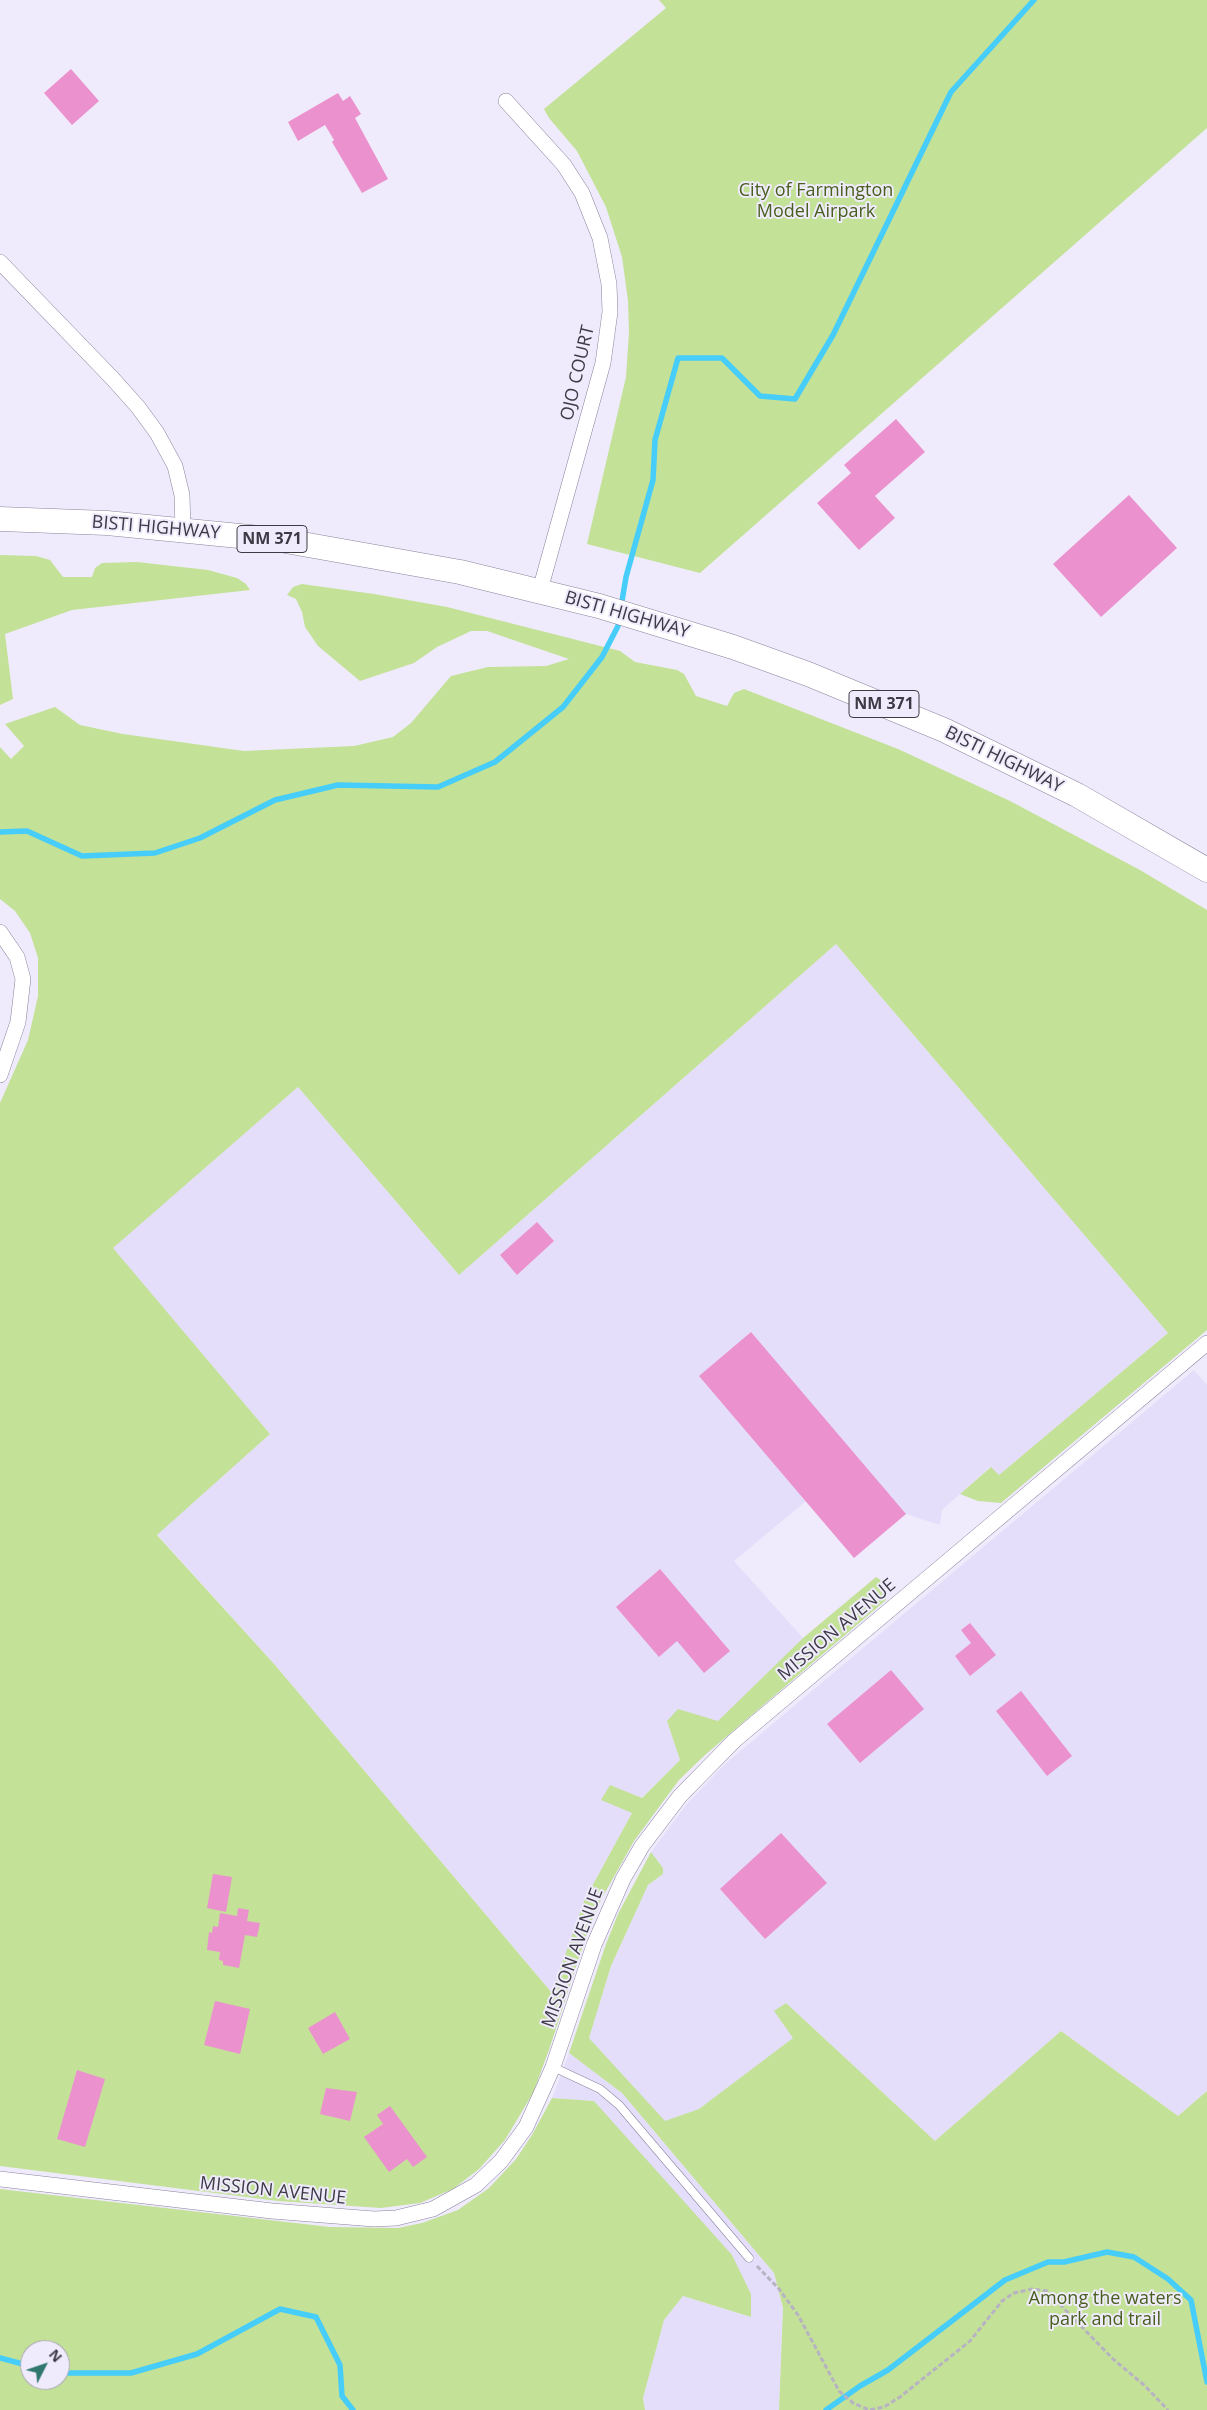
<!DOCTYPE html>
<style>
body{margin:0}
#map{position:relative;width:1207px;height:2410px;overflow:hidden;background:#efebfc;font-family:"Open Sans",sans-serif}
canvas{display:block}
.north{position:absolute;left:20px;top:2340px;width:50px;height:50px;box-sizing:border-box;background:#efebfc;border:1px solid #a8a4b3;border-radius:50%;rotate:49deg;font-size:14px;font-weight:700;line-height:20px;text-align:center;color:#3d3a45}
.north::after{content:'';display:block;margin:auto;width:18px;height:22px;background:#30776e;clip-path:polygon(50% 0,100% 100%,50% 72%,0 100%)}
</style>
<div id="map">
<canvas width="1207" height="2410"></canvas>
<div class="north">N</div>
</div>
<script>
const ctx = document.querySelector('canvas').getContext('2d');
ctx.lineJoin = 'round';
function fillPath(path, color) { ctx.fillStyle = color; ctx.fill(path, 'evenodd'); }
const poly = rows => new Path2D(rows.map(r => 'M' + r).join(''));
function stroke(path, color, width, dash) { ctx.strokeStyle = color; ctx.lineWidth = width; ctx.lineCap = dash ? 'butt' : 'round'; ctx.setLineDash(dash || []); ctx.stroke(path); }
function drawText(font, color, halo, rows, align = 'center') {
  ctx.font = font + ' "Open Sans",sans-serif'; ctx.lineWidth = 4; ctx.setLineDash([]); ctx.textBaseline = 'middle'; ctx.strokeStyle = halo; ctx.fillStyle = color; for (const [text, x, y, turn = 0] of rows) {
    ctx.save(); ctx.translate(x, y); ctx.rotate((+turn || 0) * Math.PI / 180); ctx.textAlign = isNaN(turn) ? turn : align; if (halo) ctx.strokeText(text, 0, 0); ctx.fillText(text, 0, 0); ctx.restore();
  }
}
const built = poly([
 [836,944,1168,1333,999,1475,990,1467,942,1510,940,1525,906,1514,806,1501,734,1561,803,1638,718,1722,667,1721,680,1760,641,1798,610,1785,632,1813,584,1901,553,1994,275,1665,157,1534,270,1434,112,1248,298,1087,459,1275],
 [1194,1370,1207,1385,1207,2091,1178,2116,1061,2031,935,2141,786,2003,775,2011,794,2038,699,2109,665,2122,589,2038,611,1966,648,1885,663,1874,663,1868,651,1852,686,1805,725,1764],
 [569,2053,622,2093,774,2273,783,2308,779,2410,645,2410,643,2398,664,2320,683,2296,750,2317,751,2294,594,2101,552,2098]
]);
const green = poly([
 [659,0,1207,0,1207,128,700,573,587,544,626,377,629,332,628,301,622,257,606,207,577,151,549,118,544,109,666,8],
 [0,555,36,556,50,560,63,577,92,577,95,568,102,563,137,562,208,570,237,578,246,584,250,590,72,610,5,634,13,699,0,705],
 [302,584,374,594,447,607,620,651,635,662,677,670,684,674,696,696,727,706,734,693,744,689,898,749,1010,801,1140,870,1207,910,1207,1330,1001,1503,978,1501,960,1494,991,1467,999,1475,1168,1333,836,944,459,1275,298,1087,113,1248,270,1434,157,1535,275,1665,552,1993,584,1901,632,1813,601,1800,610,1785,642,1798,680,1760,667,1721,678,1709,718,1721,803,1638,876,1577,886,1584,886,1600,705,1755,679,1780,634,1841,602,1898,589,1927,549,2050,533,2093,505,2140,479,2169,453,2189,420,2203,381,2208,278,2201,0,2166,0,1103,28,1040,38,996,38,958,30,933,15,911,0,899,0,747,11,759,24,746,5,724,55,707,80,725,123,734,244,751,354,746,393,737,411,723,451,676,488,667,546,666,569,659,487,631,471,631,437,647,414,663,360,681,318,646,305,627,302,612,296,599,287,595,293,587],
 [651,1852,663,1868,663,1874,648,1885,611,1966,589,2038,665,2121,699,2109,793,2038,774,2011,786,2003,935,2141,1061,2031,1178,2116,1207,2091,1207,2410,779,2410,783,2308,774,2273,622,2093,569,2053,606,1944,618,1914],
 [552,2098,594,2101,732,2255,751,2294,751,2317,683,2296,664,2320,643,2398,645,2410,0,2410,0,2189,330,2227,398,2228,422,2223,458,2210,489,2188,516,2159,532,2135],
 [30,2350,60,2350,60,2380,30,2380]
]);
const stream = poly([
 [621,607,626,577,653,480,655,440,678,358,722,358,760,396,795,399,833,335,951,92,1034,0],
 [0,832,27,831,82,856,155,853,200,838,275,800,338,785,438,787,495,762,563,707,602,657,618,626,619,618],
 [0,2358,30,2366],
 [60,2373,131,2373,197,2354,280,2309,316,2317,340,2365,342,2396,353,2410],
 [826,2410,860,2386,888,2370,1005,2280,1048,2262,1064,2262,1107,2252,1134,2257,1168,2279,1191,2300,1207,2382]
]);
const building = poly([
 [71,69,99,101,72,125,44,93],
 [338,93,343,101,350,96,361,114,355,118,388,179,362,193,332,142,334,140,325,125,298,141,288,122],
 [896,419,925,452,875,496,895,518,859,550,817,503,851,473,844,465],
 [1129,495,1177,548,1101,617,1053,564],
 [537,1222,554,1241,517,1275,500,1255],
 [751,1332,906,1514,854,1558,699,1376],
 [660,1569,730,1651,704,1673,677,1641,659,1657,616,1607],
 [970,1623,996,1655,970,1676,955,1656,971,1643,961,1630],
 [891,1670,924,1709,860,1763,827,1724],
 [1021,1691,1072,1756,1047,1776,996,1711],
 [781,1833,827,1883,765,1939,720,1889],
 [213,1874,232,1877,226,1912,207,1908],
 [238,1908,249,1910,247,1921,260,1923,257,1937,245,1935,239,1968,223,1965,223,1961,219,1960,220,1952,207,1950,209,1932,212,1933,213,1926,218,1927,220,1913,237,1916],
 [215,2001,250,2009,240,2054,204,2045],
 [335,2012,350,2039,323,2054,308,2028],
 [77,2070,105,2079,85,2147,57,2139],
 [326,2088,357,2092,350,2121,320,2114],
 [390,2106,427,2157,413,2167,407,2159,389,2172,364,2137,383,2124,377,2115]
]);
const path = poly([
 [757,2266,779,2289,798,2315,839,2391,853,2403,869,2410,884,2407,900,2397,970,2341,1002,2301,1014,2293,1032,2289,1047,2291,1113,2359,1144,2385,1168,2410]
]);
const service = poly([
 [553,2067,600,2089,619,2105,749,2258]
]);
const minor = poly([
 [506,101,564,165,582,193,600,238,609,284,610,312,603,363,540,590],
 [0,262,113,379,138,407,157,433,175,466,182,495,183,530],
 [0,932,17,957,23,979,18,1022,0,1075],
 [0,2179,272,2211,374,2219,396,2218,433,2209,476,2185,501,2161,526,2127,553,2067,594,1945,623,1879,642,1846,680,1796,735,1740,1207,1343]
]);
const primary = poly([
 [0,519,107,523,280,540,460,572,599,606,733,647,808,674,944,730,1077,795,1207,870]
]);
const shields = [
 [272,539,70],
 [884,704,70]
];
const shieldNames = [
 ["NM 371",272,539],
 ["NM 371",884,704]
];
const parkNames = [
 ["City of Farmington",816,191],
 ["Model Airpark",816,212],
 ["Among the waters",1105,2299],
 ["park and trail",1105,2320]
];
const streetNames = [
 ["OJO COURT",578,373,-77],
 ["BISTI HIGHWAY",156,528,5],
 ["BISTI HIGHWAY",627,615,16],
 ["BISTI HIGHWAY",1004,760,26],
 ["MISSION AVENUE",837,1630,-40],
 ["MISSION AVENUE",573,1958,-70],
 ["MISSION AVENUE",273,2191,6]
];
fillPath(built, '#e5defb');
fillPath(green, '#c3e197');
stroke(stream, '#47cdfa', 5.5);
fillPath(building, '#eb92ce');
stroke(service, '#8a839d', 9);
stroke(minor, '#8a839d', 16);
stroke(primary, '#8a839d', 25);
stroke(path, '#b7b3c2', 3, [5, 2.5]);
stroke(service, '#fff', 8);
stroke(minor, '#fff', 15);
stroke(primary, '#fff', 24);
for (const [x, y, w] of shields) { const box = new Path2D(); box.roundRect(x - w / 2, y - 13.5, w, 27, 4); ctx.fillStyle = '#efebfc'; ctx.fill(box); stroke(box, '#3d3a45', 1); }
drawText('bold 16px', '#3d3a45', null, shieldNames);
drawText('18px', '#495f1d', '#efebfc', parkNames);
drawText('18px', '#3d3a45', '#efebfc', streetNames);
</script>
